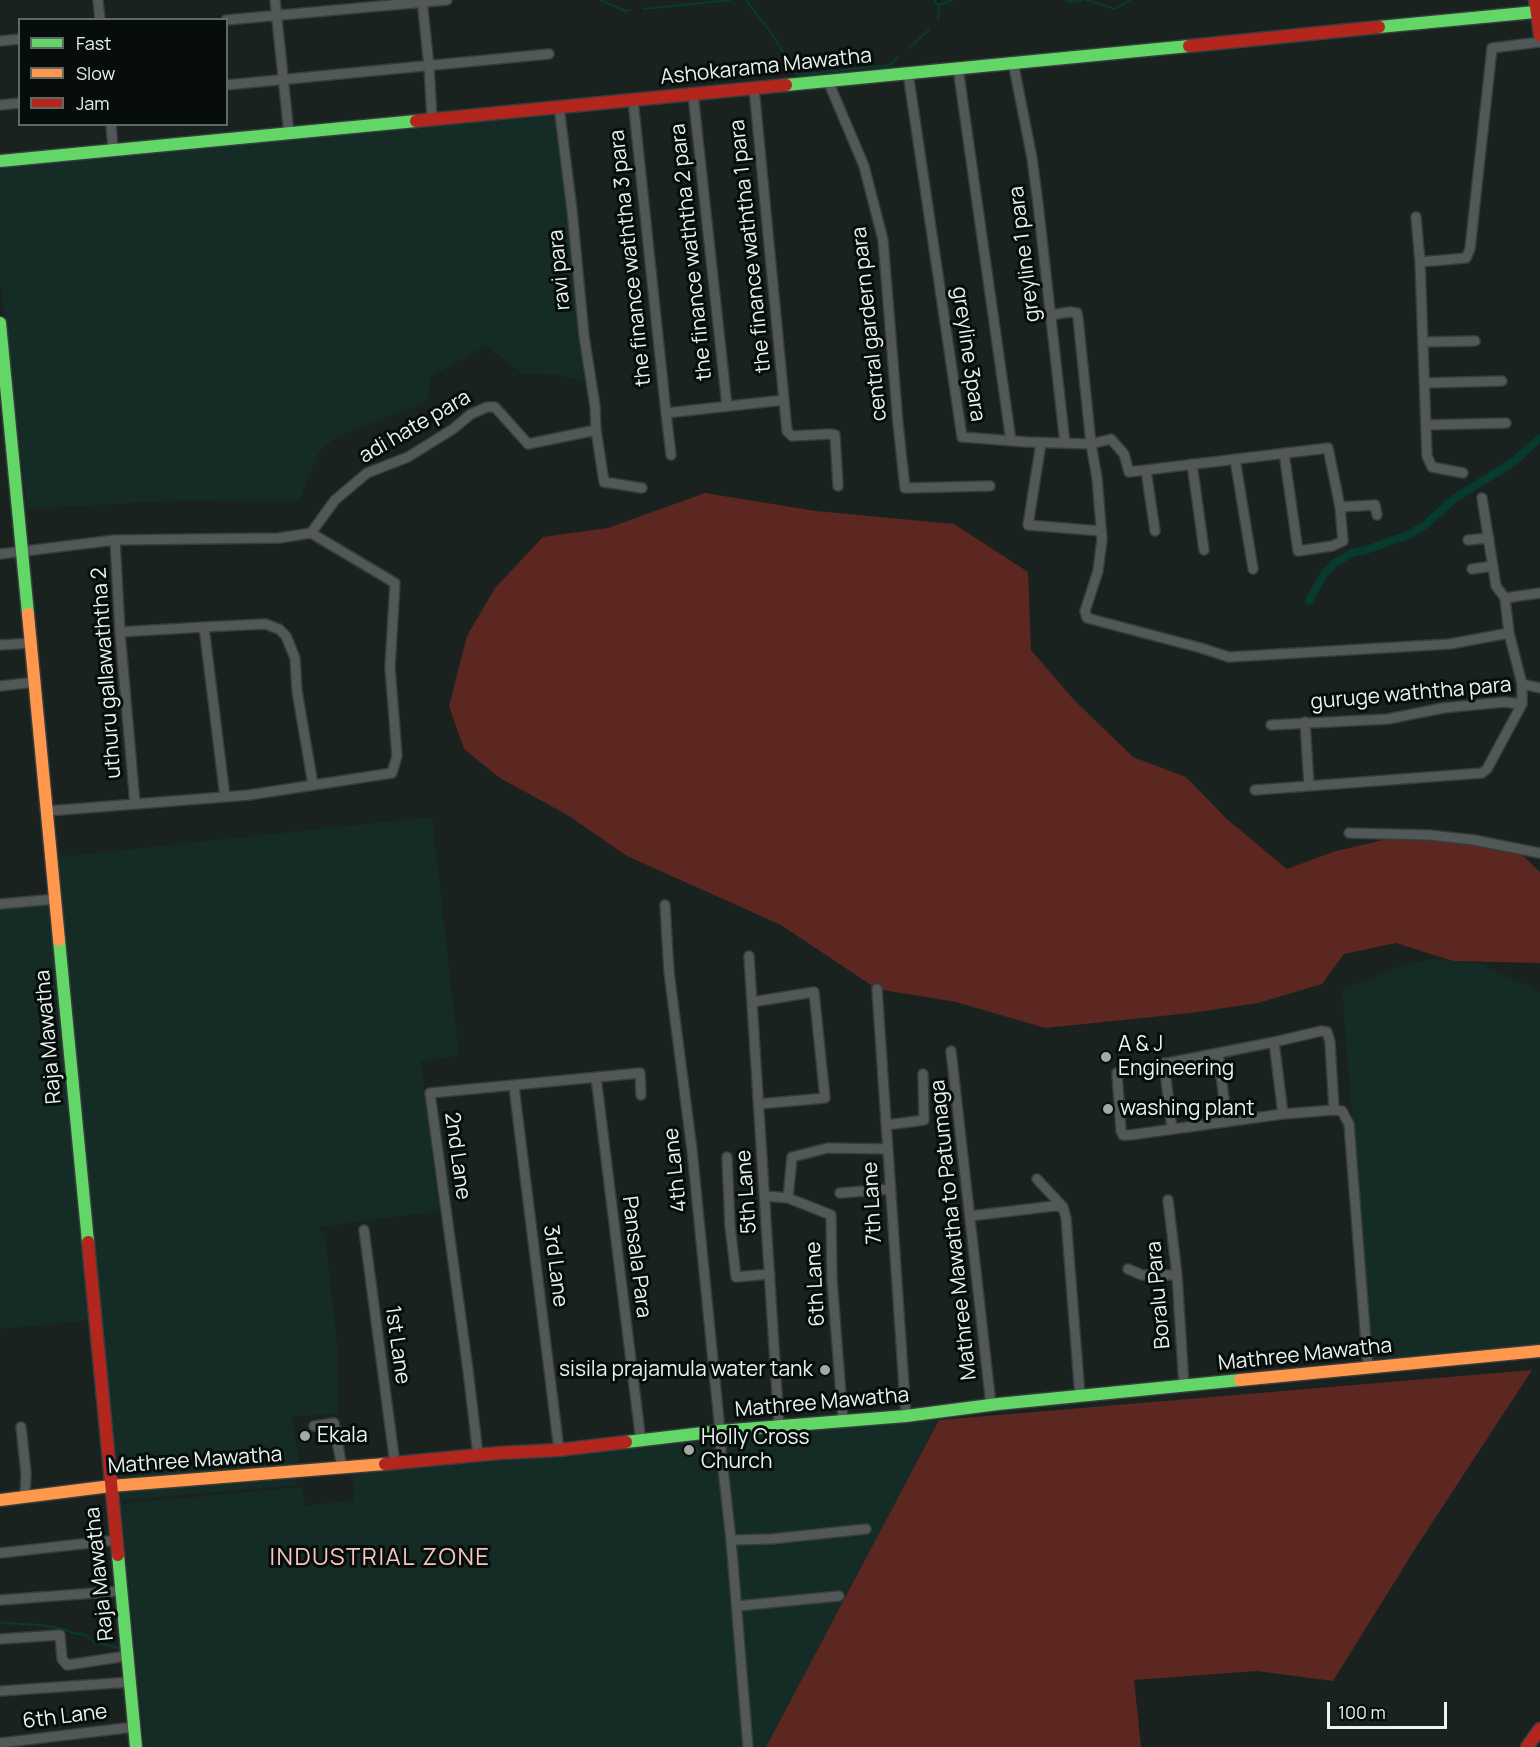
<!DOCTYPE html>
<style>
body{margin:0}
#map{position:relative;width:1540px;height:1747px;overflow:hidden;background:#1a2220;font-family:Manrope,sans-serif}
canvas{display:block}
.legend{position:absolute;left:18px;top:18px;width:210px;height:108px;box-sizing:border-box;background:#070d0b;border:2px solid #616967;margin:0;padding:8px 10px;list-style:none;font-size:18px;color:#e9f3f0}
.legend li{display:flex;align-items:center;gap:12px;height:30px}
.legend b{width:30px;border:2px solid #616967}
.scale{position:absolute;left:1327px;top:1702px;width:120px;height:27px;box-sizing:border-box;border:3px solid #e9f3f0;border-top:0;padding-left:8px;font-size:18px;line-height:21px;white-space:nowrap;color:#e9f3f0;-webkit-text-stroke:4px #070d0b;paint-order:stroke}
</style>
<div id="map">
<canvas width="1540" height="1747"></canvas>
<ul class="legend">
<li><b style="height:8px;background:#63d668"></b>Fast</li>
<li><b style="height:8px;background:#ff974d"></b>Slow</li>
<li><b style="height:8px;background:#b3261e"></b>Jam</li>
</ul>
<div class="scale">100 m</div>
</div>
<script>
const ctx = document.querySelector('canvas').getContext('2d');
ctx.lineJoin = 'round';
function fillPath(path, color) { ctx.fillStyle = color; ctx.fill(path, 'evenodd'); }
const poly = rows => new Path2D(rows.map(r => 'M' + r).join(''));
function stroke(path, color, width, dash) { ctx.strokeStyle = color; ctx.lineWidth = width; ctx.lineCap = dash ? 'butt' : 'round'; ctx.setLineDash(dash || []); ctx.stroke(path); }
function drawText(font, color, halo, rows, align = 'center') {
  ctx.font = font + ' Manrope,sans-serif'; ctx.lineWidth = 6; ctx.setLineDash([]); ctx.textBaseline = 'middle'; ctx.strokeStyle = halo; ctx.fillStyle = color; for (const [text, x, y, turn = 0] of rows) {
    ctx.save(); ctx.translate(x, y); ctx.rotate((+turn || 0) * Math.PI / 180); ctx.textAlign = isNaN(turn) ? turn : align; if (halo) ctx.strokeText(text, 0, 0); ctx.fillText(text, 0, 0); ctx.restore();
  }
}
const built = poly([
 [559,111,584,382,559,375,523,374,486,346,430,377,428,401,335,438,319,452,299,501,180,500,27,509,0,279,0,165,298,139],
 [432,817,459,1056,421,1061,439,1211,318,1227,325,1236,337,1342,339,1414,292,1416,299,1465,119,1483,77,1099,57,857],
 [49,904,93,1320,0,1329,0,909],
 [1433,959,1481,964,1540,992,1540,1344,1371,1361,1342,990,1407,964],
 [939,1420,766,1747,145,1747,121,1504,302,1487,305,1506,354,1500,352,1470],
 [296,1476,298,1485,120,1500,120,1490]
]);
const green = poly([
 [705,493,816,511,954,524,1028,572,1031,650,1074,700,1133,757,1186,777,1228,820,1287,869,1333,852,1407,834,1515,848,1540,872,1540,963,1453,961,1396,943,1344,954,1322,984,1258,1003,1191,1013,1045,1028,956,1002,877,989,781,925,627,856,569,816,500,778,464,749,449,706,467,636,495,588,543,537,608,528],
 [1532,1370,1415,1549,1333,1681,1257,1671,1134,1680,1141,1747,766,1747,939,1420]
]);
const stream = poly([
 [601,0,625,11,630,10],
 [746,0,769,30,798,75,890,65,898,57],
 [935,0,936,4,939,5,952,0],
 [1066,0,1070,2,1082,0],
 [1087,0,1115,9,1130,0],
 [643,9,731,0],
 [938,20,939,5],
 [909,48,929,30],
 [0,1621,2,1623,42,1625,64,1629,72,1633,86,1635,94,1642,123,1649]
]);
const canal = poly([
 [1309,601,1324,574,1336,562,1352,553,1366,550,1408,535,1424,526,1455,498,1512,463,1540,438]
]);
const street = poly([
 [98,0,100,20],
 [275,0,289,134],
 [422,0,429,66,432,119],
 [226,20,447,0],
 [0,41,20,39],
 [1013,62,1032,158,1038,204,1065,443],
 [958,68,1011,441],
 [908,73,962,437,1027,442,1091,444,1111,439,1124,454,1129,472,1328,448,1340,507,1375,505,1377,515],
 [828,81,864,166,883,240,898,424,905,488,990,486],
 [226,85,549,54],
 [754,88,784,400],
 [693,94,727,406],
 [633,100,666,413],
 [0,105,20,103],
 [559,107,572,210,584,336,595,406,596,430],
 [111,124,113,149],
 [1416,217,1420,262],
 [1050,315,1070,312,1077,313,1078,318,1091,444,1097,478,1102,539,1098,571,1085,611,1087,618,1201,648,1229,657,1450,644,1509,633],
 [1423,342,1475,341],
 [1425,383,1502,381],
 [1426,425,1506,423],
 [1041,443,1028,525,1101,531],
 [1284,453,1298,551,1332,546,1343,541,1340,507],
 [671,455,666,413,784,400,787,431,792,436,830,434,835,435,838,486],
 [1235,459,1253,569],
 [1192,464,1204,550],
 [1146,470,1155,531],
 [1463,473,1432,467,1427,456,1420,262,1466,258,1470,249,1492,48,1540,42],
 [1482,498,1496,586,1505,598],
 [311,533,335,500,367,473,408,457,453,429,471,414,487,407,495,407,528,444,596,430,604,482,642,488],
 [1468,540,1489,538],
 [0,554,115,540],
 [1472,569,1493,566],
 [204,627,265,624,279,629,286,636,295,658,297,691,313,785],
 [120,632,204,627,225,797],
 [0,645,32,643],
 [1522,684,1540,688],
 [0,686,36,682],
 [1305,722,1309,785],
 [1271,725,1388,719,1443,708,1504,702,1522,704,1522,684,1509,633,1505,598,1540,593],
 [1255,790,1482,773,1487,769,1522,704],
 [135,804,120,632,115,540,279,538,311,533],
 [48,811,249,795,392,773,397,756,390,667,395,583,311,533],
 [1349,833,1429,835,1474,840,1540,853],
 [0,904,56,899],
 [665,905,669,972,692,1150,720,1431],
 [749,956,779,1425],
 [877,989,906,1416],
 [752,1002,814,992,825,1098,759,1104],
 [1274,1042,1283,1114],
 [951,1051,991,1405],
 [1218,1053,1227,1122],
 [1164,1063,1172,1129],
 [596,1077,641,1442],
 [514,1087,559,1450],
 [1334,1110,1330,1042,1327,1032,1321,1031,1274,1042,1117,1073,1121,1131,1123,1135,1130,1135,1283,1114,1334,1110,1342,1111,1349,1124,1368,1368],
 [887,1125,924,1120,923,1074],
 [727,1157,730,1226,736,1277,770,1274],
 [1037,1179,1063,1207],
 [840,1193,890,1189],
 [765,1196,788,1198,831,1215,832,1280,843,1421],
 [788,1198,792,1157,828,1148,888,1149],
 [1168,1200,1177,1275,1184,1386],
 [970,1216,1054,1206,1063,1207,1066,1218,1080,1396],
 [364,1230,395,1464],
 [1128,1269,1142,1275,1177,1275],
 [314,1426,334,1423,342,1468],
 [21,1427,26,1473,25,1497],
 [719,1433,731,1540,748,1747],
 [478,1455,468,1370,430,1093,640,1073,641,1095],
 [731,1540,771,1539,866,1529],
 [0,1553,117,1540],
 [0,1600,122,1591],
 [737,1606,839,1596],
 [0,1639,60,1635,62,1659,67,1665,127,1656],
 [0,1691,131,1682],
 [0,1743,134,1727]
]);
const fast = poly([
 [1379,27,1535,12],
 [786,85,1189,46],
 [0,161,416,121],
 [0,323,28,614],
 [59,940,88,1242],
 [626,1442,720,1431,906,1416,998,1404,1240,1380],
 [118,1555,136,1747]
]);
const slow = poly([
 [28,614,59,940],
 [1240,1380,1540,1351],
 [0,1500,111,1486,385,1464]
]);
const jam = poly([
 [1535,0,1540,35],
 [1189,46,1379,27],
 [416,121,786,85],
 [88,1242,118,1555],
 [385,1464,499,1453,559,1450,626,1442],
 [1527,1747,1540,1729]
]);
const markers = [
 [1106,1057,6,"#a1aaa7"],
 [1108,1109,6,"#a1aaa7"],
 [825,1370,6,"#a1aaa7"],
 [305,1436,6,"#a1aaa7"],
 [689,1450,6,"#a1aaa7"]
];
const streetNames = [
 ["Ashokarama Mawatha",766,67,-6],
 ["the finance waththa 1 para",751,246,-96],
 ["the finance waththa 2 para",692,252,-96],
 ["greyline 1 para",1025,254,-97],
 ["the finance waththa 3 para",631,258,-96],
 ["ravi para",560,270,-95],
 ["central gardern para",870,324,-96],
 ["greyline 3para",968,354,82],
 ["adi hate para",415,427,-30],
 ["uthuru gallawaththa 2",107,673,-94],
 ["guruge waththa para",1411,694,-5],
 ["Raja Mawatha",49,1037,-95],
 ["2nd Lane",457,1156,82],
 ["4th Lane",676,1170,-96],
 ["5th Lane",747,1192,-94],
 ["7th Lane",873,1203,-93],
 ["Mathree Mawatha to Patumaga",954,1230,-96],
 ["Pansala Para",636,1257,83],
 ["3rd Lane",555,1266,83],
 ["6th Lane",816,1284,-93],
 ["Boralu Para",1159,1295,-95],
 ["1st Lane",397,1345,82],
 ["Mathree Mawatha",1305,1355,-6],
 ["Mathree Mawatha",822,1403,-5],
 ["Mathree Mawatha",195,1461,-4],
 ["Raja Mawatha",100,1574,-96],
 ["6th Lane",65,1717,-7]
];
const poiNames = [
 ["A & J",1118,1045],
 ["Engineering",1118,1069],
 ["washing plant",1120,1109],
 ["sisila prajamula water tank",813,1370,"right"],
 ["Ekala",317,1436],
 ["Holly Cross",701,1438],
 ["Church",701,1462]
];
const quarterNames = [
 ["INDUSTRIAL ZONE",380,1558]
];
fillPath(built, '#152b25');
fillPath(green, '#5b2720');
stroke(stream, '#083b30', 2);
stroke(canal, '#083b30', 8);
stroke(street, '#363d3b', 12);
stroke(fast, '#363d3b', 15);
stroke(slow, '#363d3b', 15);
stroke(jam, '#363d3b', 15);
stroke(street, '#525857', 9);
stroke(fast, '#63d668', 12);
stroke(slow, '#ff974d', 12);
stroke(jam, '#b3261e', 12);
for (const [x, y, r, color] of markers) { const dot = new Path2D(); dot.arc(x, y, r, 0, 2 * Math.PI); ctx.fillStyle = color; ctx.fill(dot); stroke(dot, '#070d0b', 2); }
drawText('21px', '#e9f3f0', '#070d0b', streetNames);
drawText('21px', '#e9f3f0', '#070d0b', poiNames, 'left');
ctx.letterSpacing = '1.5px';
drawText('24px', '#f8c5bd', '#070d0b', quarterNames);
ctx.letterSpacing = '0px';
</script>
